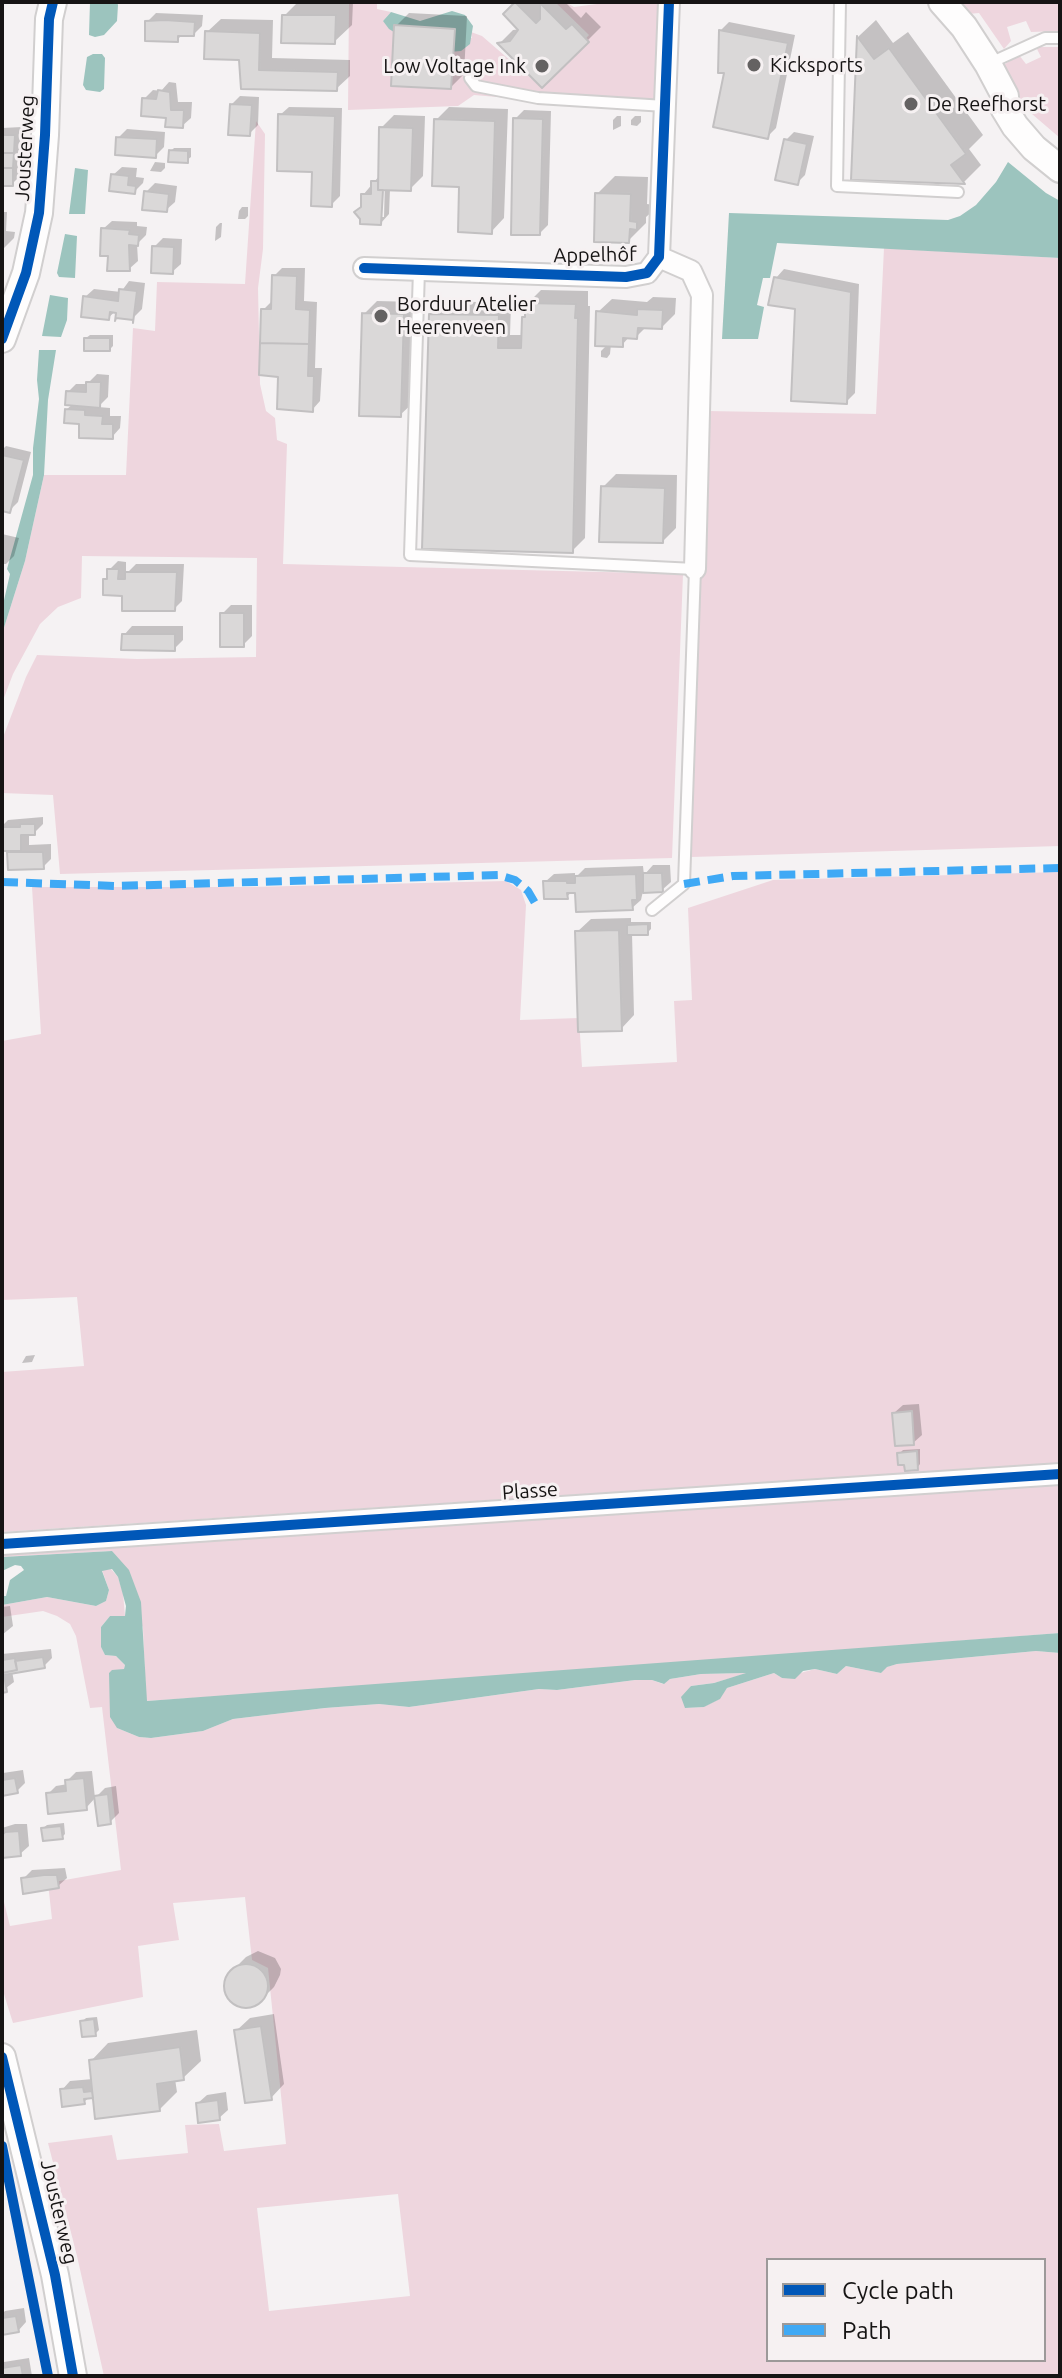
<!DOCTYPE html>
<meta charset="utf-8">
<style>
body{margin:0}
#map{position:relative;width:1062px;height:2378px;overflow:hidden;background:#f5f2f3;font-family:Ubuntu,sans-serif}
canvas{display:block}
.frame{position:absolute;inset:0;border:4px solid #161414;pointer-events:none}
.legend{position:absolute;left:766px;top:2258px;width:280px;height:104px;box-sizing:border-box;background:#f6f1f2;border:2px solid #9c9999;margin:0;padding:10px 14px;list-style:none;font-size:24px;color:#161414}
.legend li{display:flex;align-items:center;gap:16px;height:40px}
.legend b{width:40px;border:2px solid #9c9999}
</style>
<div id="map">
<canvas width="1062" height="2378"></canvas>
<div class="frame"></div>
<ul class="legend">
<li><b style="height:10px;background:#0057b8"></b>Cycle path</li>
<li><b style="height:10px;background:#3fa9f5"></b>Path</li>
</ul>
</div>
<script>
const ctx = document.querySelector('canvas').getContext('2d');
ctx.lineJoin = 'round';
function fillPath(path, color) { ctx.fillStyle = color; ctx.fill(path, 'evenodd'); }
const poly = rows => new Path2D(rows.map(r => 'M' + r).join(''));
function stroke(path, color, width, dash) { ctx.strokeStyle = color; ctx.lineWidth = width; ctx.lineCap = dash ? 'butt' : 'round'; ctx.setLineDash(dash || []); ctx.stroke(path); }
function drawText(font, color, halo, rows, align = 'center') {
  ctx.font = font + ' Ubuntu,sans-serif'; ctx.lineWidth = 6; ctx.setLineDash([]); ctx.textBaseline = 'middle'; ctx.strokeStyle = halo; ctx.fillStyle = color; for (const [text, x, y, turn = 0] of rows) {
    ctx.save(); ctx.translate(x, y); ctx.rotate((+turn || 0) * Math.PI / 180); ctx.textAlign = isNaN(turn) ? turn : align; if (halo) ctx.strokeText(text, 0, 0); ctx.fillText(text, 0, 0); ctx.restore();
  }
}
const green = poly([
 [349,2,377,2,377,9,391,12,383,21,472,38,471,32,482,36,541,87,589,35,555,2,565,2,574,7,612,2,659,2,657,111,474,95,458,106,348,110],
 [956,2,1060,2,1060,31,1031,32,1026,21,1007,27,1011,41,1004,49,979,13,968,14],
 [1036,47,1060,47,1060,138,1025,108,1002,66,1019,55,1026,64,1041,57],
 [256,121,265,134,263,249,258,288,260,384,266,411,275,418,277,440,287,444,283,564,683,574,672,858,60,874,53,795,2,793,2,740,26,677,37,655,137,659,256,657,257,558,82,556,81,598,58,607,40,624,13,674,2,703,2,634,25,561,44,475,126,475,133,328,155,331,157,282,245,284],
 [884,248,1060,258,1060,846,691,857,707,411,876,414],
 [1060,872,1060,1463,2,1532,2,1372,84,1366,77,1297,2,1300,2,1041,41,1034,32,887,251,887,506,881,521,890,526,905,520,1020,579,1018,582,1067,677,1062,674,1001,692,1000,688,908,773,880],
 [1060,1480,1060,1633,409,1684,146,1701,143,1628,112,1551,2,1557,2,1551],
 [111,1569,118,1577,123,1593,125,1616,110,1616,101,1627,101,1647,105,1655,116,1656,125,1665,124,1669,109,1673,117,1728,139,1737,151,1738,203,1731,233,1719,325,1708,379,1704,409,1707,539,1689,557,1690,635,1680,652,1680,663,1684,670,1679,701,1674,748,1673,714,1683,691,1686,685,1708,703,1707,719,1699,727,1688,774,1673,782,1678,815,1669,837,1674,846,1666,881,1673,886,1667,897,1664,1036,1651,1060,1653,1060,2376,104,2376,77,2256,48,2143,112,2135,117,2160,188,2153,185,2125,219,2124,224,2151,286,2144,268,1968,252,1960,245,1897,173,1903,179,1940,138,1946,143,1997,13,2023,7,2004,2,1987,2,1894,10,1926,52,1919,48,1883,121,1870,102,1707,90,1708,76,1636,70,1624,57,1616,43,1611,2,1617,2,1605,47,1597,96,1606,106,1601,109,1590,102,1570],
 [398,2194,410,2296,269,2311,257,2208],
 [768,2260,1044,2260,1044,2360,768,2360]
]);
const water = poly([
 [90,2,117,2,118,5,117,21,104,35,95,37,89,35],
 [452,11,465,15,473,26,470,44,461,51,449,52,402,37,389,29,383,21,391,12,420,21],
 [93,54,102,54,105,58,104,89,100,92,86,90,83,85,87,57],
 [1008,162,1046,193,1060,201,1060,258,777,243,770,278,763,278,757,305,764,307,758,339,722,339,729,213,948,220,960,216,976,205,996,182],
 [75,168,88,170,85,214,69,214],
 [65,234,77,236,75,278,59,277,57,273],
 [50,295,68,298,67,320,61,337,42,336],
 [39,350,56,350,48,400,44,475,25,561,2,634,2,609,10,574,7,569,33,475,33,448,39,399,37,380],
 [112,1551,129,1570,141,1602,147,1701,1060,1633,1060,1653,1036,1651,897,1664,887,1667,881,1673,846,1666,837,1674,815,1669,803,1671,795,1679,782,1678,774,1673,727,1688,720,1699,704,1707,685,1708,681,1697,691,1686,714,1683,746,1673,701,1674,670,1679,664,1684,652,1680,635,1680,557,1690,539,1689,409,1707,379,1704,325,1708,233,1719,203,1731,151,1738,139,1737,117,1728,110,1717,109,1673,112,1670,124,1669,125,1665,116,1656,105,1655,101,1647,101,1627,110,1616,125,1616,126,1606,118,1577,112,1569,102,1571,109,1590,106,1601,96,1606,47,1597,2,1605,2,1596,6,1596,10,1580,24,1570,21,1566,15,1565,2,1571,2,1557]
]);
const shadow = poly([
 [298,2,353,2,352,25,334,42,284,16],
 [518,2,565,2,581,18,586,12,601,27,542,86,500,43,513,30,521,29,506,14],
 [156,13,203,15,202,26,194,34,183,34,177,40,147,22],
 [409,13,467,16,464,74,451,87,396,26],
 [221,19,273,20,272,58,350,60,350,76,336,89,242,87,241,58,207,32],
 [876,20,893,43,908,32,983,135,969,149,981,165,964,182,853,178,859,36],
 [729,22,795,35,776,128,767,137,726,71,721,30],
 [169,82,176,83,178,102,192,102,191,118,182,126,144,99,153,90,161,91],
 [240,96,259,97,258,125,249,134,232,104],
 [289,107,342,108,340,196,331,205,314,170,280,115],
 [449,107,508,109,504,218,491,232,436,120],
 [524,110,551,111,548,225,540,233,515,119],
 [394,115,425,116,423,176,410,189,390,189,389,214,381,223,363,207,363,195,380,175,381,128],
 [381,180,385,181,384,217,380,217],
 [617,116,621,116,621,126,613,130,613,120],
 [635,116,641,116,641,122,637,126,631,125,631,120],
 [22,127,20,176,12,184,2,183,2,128],
 [127,129,165,132,164,147,155,156,118,138],
 [794,132,814,136,805,175,797,183,786,140],
 [174,148,191,148,191,157,187,160,171,151],
 [155,162,165,163,165,168,161,172,150,171],
 [122,167,137,168,136,177,144,178,143,183,135,191,113,175],
 [615,176,648,177,647,204,654,205,654,210,646,217,646,223,628,241,597,194],
 [155,183,177,186,175,202,166,210,146,192],
 [242,207,248,207,248,216,245,219,238,219,239,211],
 [2,212,7,212,6,231,15,232,14,238,2,250],
 [112,221,137,222,137,226,147,227,146,235,137,244,138,261,129,269,110,254,103,229],
 [220,223,222,223,221,237,215,241,216,227],
 [163,238,182,239,181,264,172,272,154,247],
 [282,268,305,268,304,301,317,302,315,368,322,368,320,401,312,410,280,375,263,310,272,301,274,276],
 [784,269,859,284,855,393,846,402,797,307,776,278],
 [129,281,145,283,142,309,133,318,119,308,108,318,85,297,94,289,121,292],
 [541,290,588,291,588,306,590,306,585,538,572,551,431,314,445,301,511,303,510,335,523,335,527,304],
 [653,297,676,298,675,314,662,327,646,327,636,337,630,336,622,345,611,344,610,354,607,358,601,357,601,351,608,344,598,312,612,299,647,302],
 [377,301,416,302,414,402,400,415,364,314],
 [90,335,113,335,113,346,110,349,86,338],
 [97,374,109,375,108,397,98,407,110,408,110,416,121,416,120,428,112,437,81,422,67,409,73,404,68,392,76,384,87,384],
 [6,446,31,452,18,502,9,511,2,509,2,450],
 [616,474,677,475,676,528,663,541,603,487],
 [2,534,19,538,14,556,6,564,2,564],
 [118,561,126,562,126,574,136,564,184,564,182,601,174,609,124,594,105,580,109,576,109,570],
 [231,605,252,605,252,636,243,645,222,614],
 [132,626,183,626,183,640,174,649,124,635],
 [43,817,43,824,34,833,29,833,29,845,51,844,51,859,43,867,10,868,9,849,2,849,2,826,8,820],
 [653,865,670,865,671,882,662,890,643,891,641,900,632,908,577,891,572,891,567,897,545,882,554,874,575,873,575,878,585,868,643,866,644,875],
 [631,918,631,922,651,922,651,929,647,933,632,933,634,1015,621,1029,577,932,591,919],
 [35,1355,32,1362,22,1363,26,1356],
 [919,1404,922,1435,913,1443,894,1413,903,1405],
 [920,1449,920,1464,917,1468,899,1454,903,1450],
 [10,1606,13,1626,2,1635,2,1607],
 [51,1649,52,1658,44,1666,12,1671,14,1682,2,1691,2,1654],
 [2,1765,3,1773,23,1770,25,1783,17,1791,2,1794],
 [92,1771,95,1798,105,1788,116,1786,119,1813,110,1822,96,1797,86,1808,48,1794,56,1786,68,1784,67,1781,76,1772],
 [64,1823,65,1834,62,1837,43,1828,47,1825],
 [15,1824,27,1824,29,1846,20,1854,2,1855,2,1828],
 [65,1868,67,1878,58,1886,23,1879,32,1870],
 [258,1951,275,1958,281,1969,280,1975,274,1987,260,2001,255,2004,242,2006,231,1999,226,1982,232,1971,246,1957],
 [274,2014,284,2084,271,2098,236,2031,250,2018],
 [97,2017,99,2030,95,2034,82,2022,86,2018],
 [197,2030,201,2061,183,2078,175,2079,177,2092,159,2110,94,2093,84,2102,62,2090,70,2081,93,2079,91,2061,108,2043],
 [226,2092,228,2110,219,2118,198,2103,207,2095],
 [24,2308,26,2322,18,2331,2,2334,2,2314,5,2311],
 [2,2358,4,2362,29,2358,32,2376,2,2376]
]);
const building = poly([
 [515,2,536,23,540,19,540,3,566,29,572,24,589,42,542,88,497,43,510,41,518,30,503,14,515,2],
 [282,15,336,15,335,44,281,43,282,15],
 [165,20,195,22,194,36,178,36,178,42,145,41,145,21,165,20],
 [394,25,455,29,451,89,391,86,394,25],
 [719,30,788,43,768,139,713,127,724,73,718,73,719,30],
 [205,31,260,33,259,70,338,72,337,91,241,89,239,60,204,59,205,31],
 [857,36,874,59,889,48,966,154,951,165,965,184,851,180,857,36],
 [158,90,170,92,171,110,184,110,183,128,165,127,166,118,141,116,142,98,156,99,158,90],
 [230,104,252,105,250,136,228,135,230,104],
 [278,114,335,116,332,207,311,206,312,172,277,171,278,114],
 [513,118,543,119,540,235,511,235,513,118],
 [434,119,495,121,492,234,458,232,459,187,432,186,434,119],
 [379,127,413,128,411,191,378,190,379,127],
 [2,135,15,135,14,153,2,153,2,135],
 [116,137,157,139,156,158,115,155,116,137],
 [784,139,807,144,798,185,775,180,784,139],
 [169,150,188,151,188,163,168,162,169,150],
 [2,153,14,153,13,168,2,168,2,153],
 [2,168,13,168,13,186,2,186,2,168],
 [111,174,129,176,128,185,136,186,135,194,109,191,111,174],
 [371,181,378,181,378,190,383,190,381,225,360,224,360,219,354,212,361,207,361,194,371,194,371,181],
 [144,191,169,194,167,212,142,210,144,191],
 [595,193,631,194,630,221,637,222,637,230,630,229,629,243,594,242,595,193],
 [101,228,130,230,129,234,139,235,138,246,129,245,130,271,107,271,108,256,100,256,101,228],
 [152,246,174,247,173,274,151,273,152,246],
 [272,275,297,276,296,309,310,310,309,344,260,343,261,309,271,309,272,275],
 [774,277,851,292,847,404,791,401,795,309,768,305,774,277],
 [119,289,137,291,133,323,133,320,116,318,115,321,116,313,110,312,109,320,81,317,83,296,118,301,119,289],
 [525,303,576,304,575,318,578,318,573,553,422,549,429,314,499,315,498,348,521,348,522,317,525,317,525,303],
 [637,309,663,310,662,329,638,328,637,339,623,338,623,347,595,346,596,311,637,315,637,309],
 [362,313,404,314,401,417,359,416,362,313],
 [84,338,110,338,110,351,84,351,84,338],
 [260,343,309,344,308,376,314,376,313,412,277,409,278,377,259,375,260,343],
 [86,382,101,382,100,408,65,405,66,391,86,392,86,382],
 [65,409,85,410,85,415,103,416,102,424,113,424,113,439,79,438,79,424,64,423,65,409],
 [2,455,24,460,10,513,2,511,2,455],
 [601,486,665,488,663,543,599,542,601,486],
 [107,569,119,569,118,579,125,579,125,572,177,572,175,611,122,611,122,596,103,595,103,579,107,579,107,569],
 [220,613,244,613,244,647,220,647,220,613],
 [122,634,175,634,175,651,121,650,122,634],
 [20,824,35,824,35,835,21,835,21,851,2,851,2,827,20,827,20,824],
 [7,852,43,852,44,869,8,870,7,852],
 [643,873,662,873,663,892,643,893,643,873],
 [636,874,637,900,632,900,633,910,576,912,575,893,567,893,568,899,544,899,543,881,567,881,567,883,575,883,575,876,636,874],
 [648,924,648,935,627,935,627,925,648,924],
 [619,930,622,1031,578,1032,575,931,619,930],
 [912,1411,914,1445,895,1446,892,1413,912,1411],
 [917,1451,918,1470,905,1471,904,1465,898,1465,897,1453,917,1451],
 [43,1657,45,1668,4,1675,7,1692,2,1693,2,1673,17,1670,15,1661,43,1657],
 [15,1658,17,1670,2,1673,2,1660,15,1658],
 [15,1778,18,1793,2,1796,2,1780,15,1778],
 [84,1778,87,1810,48,1814,46,1793,66,1791,65,1780,84,1778],
 [108,1794,111,1824,98,1826,94,1796,108,1794],
 [61,1826,63,1839,43,1841,41,1828,61,1826],
 [19,1831,21,1856,2,1858,2,1835,5,1832,19,1831],
 [44,1875,57,1875,59,1888,23,1894,21,1878,44,1875],
 '224 1986a22 22 0 1 1 44 0a22 22 0 1 1-44 0Z',
 [94,2019,96,2036,82,2037,80,2021,94,2019],
 [261,2026,272,2100,245,2103,234,2030,261,2026],
 [180,2047,184,2080,157,2084,160,2111,95,2119,89,2060,180,2047],
 [83,2087,84,2092,92,2091,93,2098,84,2099,85,2104,62,2107,60,2089,83,2087],
 [218,2100,220,2120,198,2123,196,2103,218,2100],
 [16,2316,19,2332,2,2335,2,2318,16,2316],
 [21,2365,23,2376,2,2376,2,2368,21,2365]
]);
const service = poly([
 [840,2,837,186,958,192],
 [990,63,1045,38,1060,38],
 [470,78,476,86,538,98,665,106],
 [419,270,410,555,695,569,684,884,652,910]
]);
const minor = poly([
 [659,257,691,271,702,295,695,569],
 [364,268,626,277,647,273,659,257,669,2],
 [2,1544,1060,1474]
]);
const tertiary = poly([
 [942,2,964,27,988,64,1005,96,1004,108,1015,126,1034,148,1060,169],
 [2,339,26,273,39,213,45,135,49,19,53,2],
 [2,2057,55,2275,73,2376]
]);
const quiet = poly([
 [2,882,116,886,498,875,515,880,528,891,535,903],
 [684,884,733,876,1060,868]
]);
const cycleway = poly([
 [364,268,626,277,647,273,659,257,669,2],
 [2,339,26,273,39,213,45,135,49,19,53,2],
 [2,1544,1060,1474],
 [2,2057,55,2275,73,2376],
 [2,2146,48,2376]
]);
const markers = [
 [754,65,8,"#646262"],
 [542,66,8,"#646262"],
 [911,104,8,"#646262"],
 [381,316,8,"#646262"]
];
const poiNames = [
 ["Kicksports",770,65],
 ["Low Voltage Ink",526,66,"right"],
 ["De Reefhorst",927,104],
 ["Borduur Atelier",397,304],
 ["Heerenveen",397,327]
];
const streetNames = [
 ["Jousterweg",25,148,-87],
 ["Appelhôf",595,255,-1],
 ["Plasse",530,1491,-4],
 ["Jousterweg",59,2212,77]
];
fillPath(green, '#eed6de');
fillPath(water, '#9cc4be');
fillPath(shadow, '#0003');
fillPath(building, '#dad8d8');
stroke(building, '#c2c0c1', 2);
stroke(service, '#d1cfcf', 14);
stroke(minor, '#d1cfcf', 24);
stroke(tertiary, '#d1cfcf', 30);
stroke(service, '#fefdfd', 10);
stroke(minor, '#fefdfd', 20);
stroke(tertiary, '#fefdfd', 26);
stroke(quiet, '#3fa9f5', 8, [16, 8]);
stroke(cycleway, '#0057b8', 10);
for (const [x, y, r, color] of markers) { const dot = new Path2D(); dot.arc(x, y, r, 0, 2 * Math.PI); ctx.fillStyle = color; ctx.fill(dot); stroke(dot, '#f6f1f2', 3); }
drawText('20px', '#161414', '#f6f1f2', poiNames, 'left');
drawText('20px', '#161414', '#f6f1f2', streetNames);
</script>
